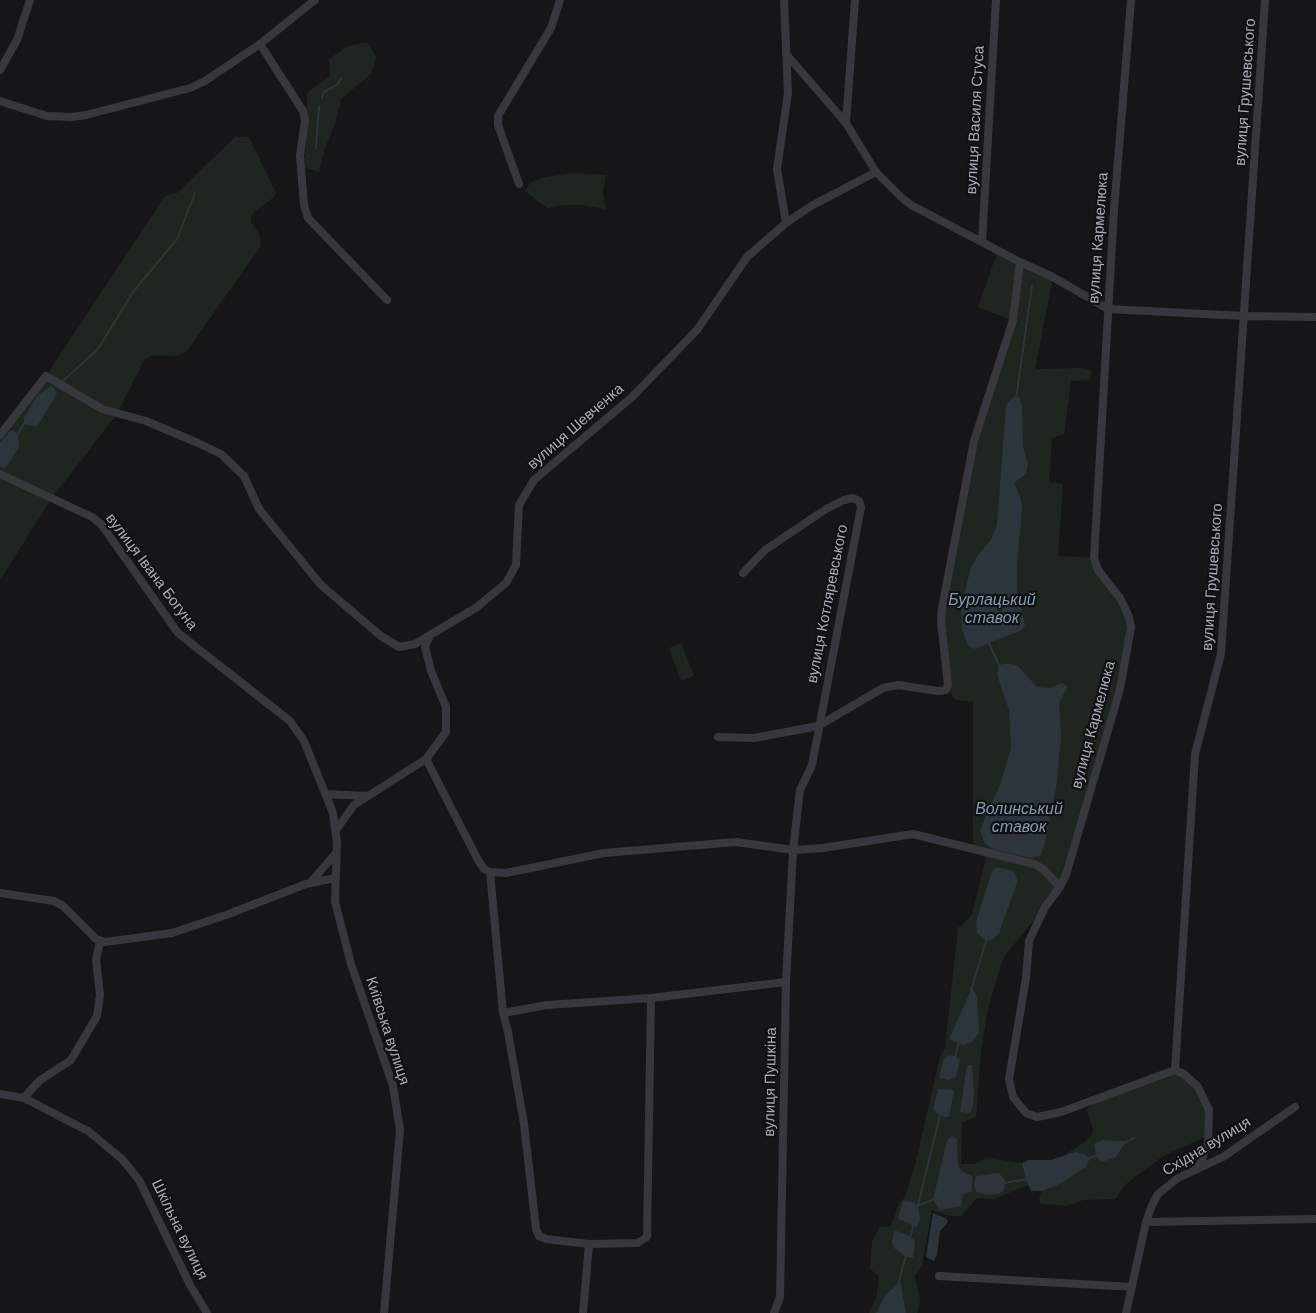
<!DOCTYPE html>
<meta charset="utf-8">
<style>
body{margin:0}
canvas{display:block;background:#161618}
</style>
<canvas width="1316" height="1313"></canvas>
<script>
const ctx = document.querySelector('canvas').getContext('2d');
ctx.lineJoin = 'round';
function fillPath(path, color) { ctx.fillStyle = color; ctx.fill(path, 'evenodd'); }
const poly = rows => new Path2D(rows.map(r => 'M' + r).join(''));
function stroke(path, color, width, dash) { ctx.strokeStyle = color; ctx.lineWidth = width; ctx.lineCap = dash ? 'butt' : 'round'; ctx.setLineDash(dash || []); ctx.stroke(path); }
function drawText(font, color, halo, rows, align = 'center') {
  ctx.font = font + ' "DM Sans",sans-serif'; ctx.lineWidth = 4.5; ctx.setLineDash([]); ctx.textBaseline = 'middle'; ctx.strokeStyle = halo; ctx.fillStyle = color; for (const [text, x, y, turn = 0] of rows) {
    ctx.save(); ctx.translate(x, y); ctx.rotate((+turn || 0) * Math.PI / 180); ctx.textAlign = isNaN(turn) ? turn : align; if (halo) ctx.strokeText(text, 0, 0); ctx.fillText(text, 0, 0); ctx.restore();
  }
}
const green = poly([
 [367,42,376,56,372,73,341,99,335,124,325,148,319,172,304,167,307,130,300,114,307,105,307,93,330,76,329,59,348,46],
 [235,137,247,137,251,141,276,193,274,197,254,212,251,218,251,222,260,235,261,246,186,352,176,356,153,355,145,359,116,415,52,498,0,580,0,435,46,376,165,196,177,193],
 [571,173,606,175,603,192,606,209,583,205,563,205,547,208,525,191,530,183,542,178],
 [998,250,1053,277,1035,369,1083,368,1090,371,1092,374,1089,380,1071,381,1064,434,1052,438,1049,482,1063,484,1058,556,1094,558,1126,608,1130,639,1066,875,1045,907,1006,954,1001,964,988,1009,981,1051,976,1117,962,1122,961,1164,975,1164,986,1158,1022,1163,1028,1185,994,1199,977,1198,961,1216,949,1216,932,1210,922,1265,915,1276,920,1301,917,1313,869,1313,877,1294,879,1276,870,1269,872,1242,880,1227,891,1226,900,1201,905,1198,916,1161,940,1057,945,1048,958,928,972,915,986,858,973,849,973,702,957,700,953,698,948,685,941,621,974,441,1012,320,978,307],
 [681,643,694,676,681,681,669,648],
 [1175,1070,1184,1074,1207,1102,1205,1137,1163,1156,1126,1184,1115,1199,1083,1200,1067,1206,1041,1204,1039,1198,1042,1191,1083,1167,1084,1154,1071,1153,1061,1157,1085,1142,1092,1134,1093,1129,1087,1111,1088,1108,1102,1097]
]);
const water = poly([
 [52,385,57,393,40,422,36,427,23,424,24,418,37,396],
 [1016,396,1019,397,1022,406,1023,447,1028,463,1026,474,1014,483,1021,499,1022,508,1017,565,1017,590,1025,626,1020,631,974,649,968,645,962,630,961,607,971,567,978,555,991,540,997,525,1006,405,1012,398],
 [11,430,18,433,19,447,5,468,0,467,0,443],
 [1004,664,1012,664,1018,666,1037,687,1050,688,1062,683,1068,687,1059,702,1061,735,1057,782,1044,847,1040,856,1030,858,992,849,985,844,980,830,1001,782,1011,748,1009,710,997,675,999,665],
 [997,867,1013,871,1018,880,999,933,992,940,986,941,977,933,976,922,992,871],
 [972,988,977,997,979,1033,972,1042,963,1045,949,1039],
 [950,1055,960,1059,956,1077,949,1080,939,1078,943,1060],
 [967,1065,972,1065,974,1093,973,1107,969,1113,960,1112],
 [938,1089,954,1090,949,1117,940,1116,933,1109],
 [953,1136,957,1140,958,1166,961,1171,972,1176,972,1191,963,1194,961,1206,940,1210,933,1200,947,1141,950,1137],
 [1103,1140,1125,1141,1125,1143,1116,1157,1102,1162,1096,1156,1094,1144],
 [1075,1152,1084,1154,1090,1158,1086,1167,1056,1186,1042,1191,1031,1191,1026,1180,1022,1163,1029,1160,1051,1160],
 [999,1173,1005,1180,1004,1190,999,1194,988,1195,976,1192,974,1185,976,1176],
 [903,1201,913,1202,918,1206,920,1220,917,1228,898,1218],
 [933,1213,947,1219,948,1222,940,1231,937,1255,934,1261,926,1257],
 [894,1230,910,1236,915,1241,913,1258,905,1256,894,1248,892,1243],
 [900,1281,906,1313,876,1313,885,1296]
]);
const stream = poly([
 [322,98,324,92,337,85,342,78],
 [316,148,319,106],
 [64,380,98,349,133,292,177,239,195,193],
 [1016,399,1032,286],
 [17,435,25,422],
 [989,643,1000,668],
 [971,990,987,938],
 [955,1057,959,1042],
 [1123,1144,1134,1138],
 [1087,1159,1099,1155],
 [1004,1183,1028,1179],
 [919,1205,933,1200],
 [917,1209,940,1115],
 [910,1238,914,1223],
 [899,1281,906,1255]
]);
const minor = poly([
 [1131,0,1114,210,1094,558,1098,570,1120,598,1129,617,1131,627,1120,689,1066,875,1060,887,1045,907,1029,941,1026,978,1009,1079,1013,1097,1026,1113,1037,1117,1061,1112,1175,1070],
 [260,44,303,111,305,120,300,156,304,205,308,218,387,300],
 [786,54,846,123,876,172,901,197,911,205,1020,262,1053,277,1108,309,1245,316,1316,317],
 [0,70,17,40,30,0],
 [0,101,47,116,72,117,86,115,190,88,205,81,260,44,315,0],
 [846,123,855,0],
 [519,184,498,125,498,116,551,28,560,0],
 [786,223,811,206,876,172],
 [982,242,996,0],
 [0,435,46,376,102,409,146,421,198,443,221,454,244,476,259,509,321,585,381,636,399,647,415,644,430,635],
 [0,474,92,517,101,524,178,633,290,721,304,741,333,813,337,843,335,902,351,964,393,1086,400,1130,384,1313],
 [743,573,765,550,826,509,844,500,853,498,859,501,861,507,812,765,800,790,793,850,786,982,780,1297,774,1313],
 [718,737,754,738,818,726,883,688,898,685,938,691,946,690,948,685,941,621,942,608,974,441,1013,320,1020,262],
 [426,759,478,860,484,869,490,872,503,1013,508,1032,524,1124,536,1229,539,1236,546,1239,589,1244,638,1243,647,1237,651,998],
 [326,794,367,796],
 [336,830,354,805,426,759,446,732,446,707,431,671,425,647,430,635,477,607,506,583,516,565,519,505,534,480,632,397,697,330,747,257,786,223,777,169,788,93,784,0],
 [490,872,506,873,604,853,736,842,793,850,823,848,913,834,1034,864,1043,869,1060,887],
 [311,882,336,853],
 [0,893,54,901,63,906,96,939,105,942,172,933,226,915,306,884,335,878],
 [503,1013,547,1005,651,998,786,982],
 [0,1094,24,1098,88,1131,122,1159,139,1180,190,1285,207,1313],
 [24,1098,39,1081,71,1060,97,1016,100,995,96,959,100,942],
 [1195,1170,1201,1162,1208,1142,1209,1110,1198,1087,1184,1074,1175,1070,1195,754,1221,654,1265,0],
 [1146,1222,1316,1219],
 [939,1276,1132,1287],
 [583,1313,589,1244],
 [1126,1313,1146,1222,1152,1205,1158,1194,1178,1178,1223,1157,1295,1107]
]);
const streetNames = [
 ["вулиця Грушевського",1246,92,-86],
 ["вулиця Василя Стуса",976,120,-87],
 ["вулиця Кармелюка",1099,238,-86],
 ["вулиця Шевченка",576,427,-41],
 ["вулиця Івана Богуна",151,572,53],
 ["вулиця Грушевського",1213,577,-86],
 ["вулиця Котляревського",828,604,-79],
 ["вулиця Кармелюка",1094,725,-75],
 ["Київська вулиця",387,1031,72],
 ["вулиця Пушкіна",771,1082,-89],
 ["Східна вулиця",1207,1147,-31],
 ["Шкільна вулиця",179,1230,64]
];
const waterNames = [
 ["Бурлацький",992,601],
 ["ставок",992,619],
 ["Волинський",1019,810],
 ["ставок",1019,828]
];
fillPath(green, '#1e261f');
fillPath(water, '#2c353c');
stroke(stream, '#2c353c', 2);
stroke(minor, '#37383d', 8);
drawText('15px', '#a8adb8', '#111113', streetNames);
drawText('italic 16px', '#7f9bb3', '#111113', waterNames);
</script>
